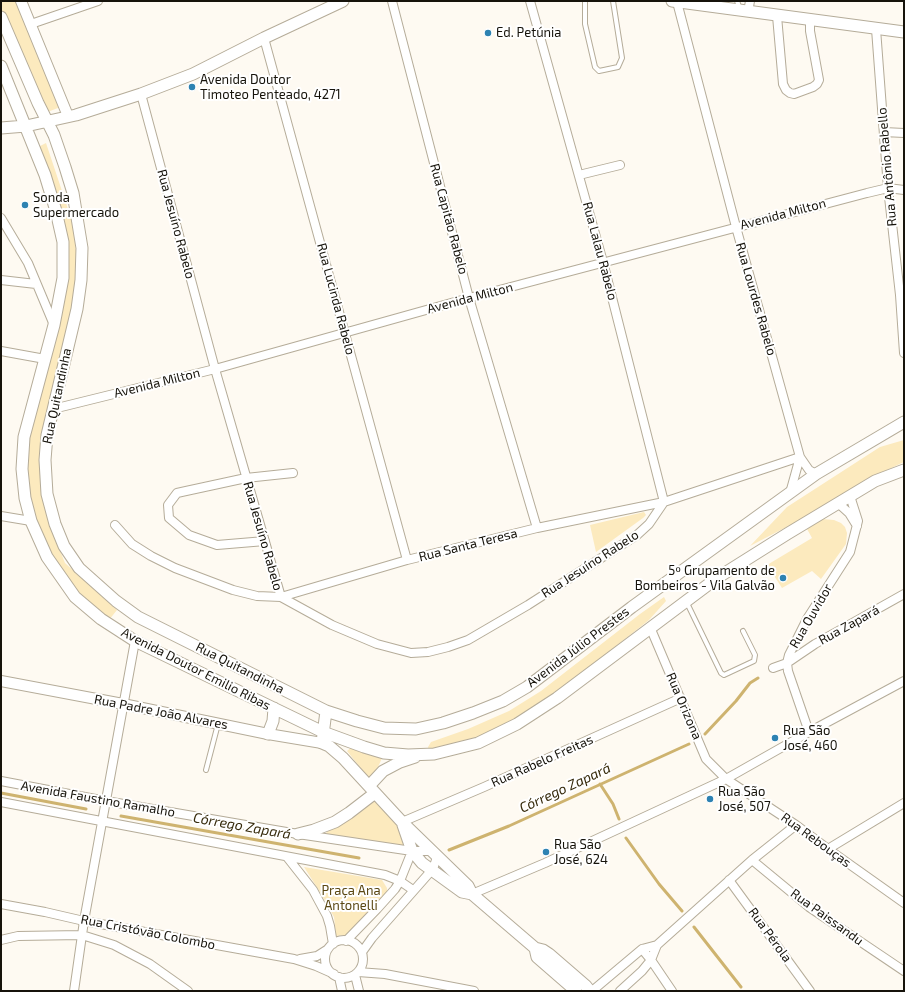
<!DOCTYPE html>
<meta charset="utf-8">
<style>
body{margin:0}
#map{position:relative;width:905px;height:992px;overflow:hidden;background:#fefaf2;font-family:"Exo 2",sans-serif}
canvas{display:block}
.frame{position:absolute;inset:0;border:2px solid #16130b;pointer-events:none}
</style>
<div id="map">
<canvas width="905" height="992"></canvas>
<div class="frame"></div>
</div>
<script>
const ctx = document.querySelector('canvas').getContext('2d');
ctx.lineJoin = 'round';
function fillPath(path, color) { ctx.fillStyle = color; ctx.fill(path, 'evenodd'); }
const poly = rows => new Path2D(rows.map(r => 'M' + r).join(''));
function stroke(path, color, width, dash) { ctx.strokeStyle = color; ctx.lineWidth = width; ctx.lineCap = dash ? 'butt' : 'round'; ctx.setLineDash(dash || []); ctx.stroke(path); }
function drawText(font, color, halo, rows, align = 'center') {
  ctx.font = font + ' "Exo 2",sans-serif'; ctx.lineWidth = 4; ctx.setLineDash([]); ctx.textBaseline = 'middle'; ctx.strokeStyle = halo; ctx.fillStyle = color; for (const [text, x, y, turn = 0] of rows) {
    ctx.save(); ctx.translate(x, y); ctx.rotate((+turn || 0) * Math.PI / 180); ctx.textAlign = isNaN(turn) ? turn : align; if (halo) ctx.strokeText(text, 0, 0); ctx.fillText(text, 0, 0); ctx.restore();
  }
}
const green = poly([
 [1,1,19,1,63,106,45,113,1,13],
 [46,143,75,230,77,273,69,321,40,441,40,479,48,521,65,563,117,610,109,620,80,596,58,569,37,527,26,481,28,439,66,273,38,147],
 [904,440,904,462,870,478,798,521,750,546,787,507,880,447],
 [644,512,646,515,643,518,596,552,590,525],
 [822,519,834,520,841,523,845,527,847,533,846,544,821,579,812,571,782,588,767,565,812,538,807,529],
 [664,597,666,601,649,620,582,673,532,709,479,740,429,752,428,747,431,742,468,729,509,711,541,691,640,614],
 [353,746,383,756,378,767,377,776,371,781,347,751],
 [375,798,402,824,405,850,323,835],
 [304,867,382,880,387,888,387,895,358,925,346,935,336,936,334,917,320,892]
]);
const stream = poly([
 [705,734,736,701,750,683,758,678],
 [600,784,613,804,619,819],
 [1,793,86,809],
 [121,816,359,858],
 [626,838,659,884,682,911],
 [449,850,509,826,689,744],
 [694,927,741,987]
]);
const service = poly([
 [585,1,585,24,595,67,599,71,618,67,622,58,613,1],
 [737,1,740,9],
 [687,603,721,673,724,675,754,661,755,655,743,631],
 [206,770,218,724]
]);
const minor = poly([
 [392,1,469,298,537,528],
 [677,2,736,227,800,457,809,470,816,474],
 [748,12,750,1],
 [777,16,783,84,786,90,790,93,794,94,813,87,817,84,819,80,810,31,810,20],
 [31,24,98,1],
 [876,29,888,188,900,295,904,353],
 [264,38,407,560],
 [141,94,215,369,281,597,332,625,377,644,411,653,428,652,448,647,468,640,528,605,637,535,649,524,664,502,603,262,530,1],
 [884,132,904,133],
 [579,175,620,165],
 [1,218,28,263,54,325],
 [1,280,36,284],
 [1,351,45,359],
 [53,409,215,369,469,298,867,193,888,188,904,190],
 [790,493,800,457],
 [838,503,849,513,857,526],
 [1,516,31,521],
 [115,525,132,544,151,556,175,568,233,590,257,596,281,597,407,560,537,528,664,502,800,457],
 [265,541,217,545,189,535,169,518,168,505,177,493,186,491,246,478,293,473],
 [650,627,706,759,726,779,796,825,828,849,904,903],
 [773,668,787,663,815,644,904,594],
 [809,732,788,671,787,663,789,655,807,619,850,552,858,521,850,496],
 [1,781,106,801,298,834,412,851,431,851],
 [1,802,385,875,400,881,413,890],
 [402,822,484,787,681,698],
 [828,849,904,803],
 [287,857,313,890,327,916,330,926,333,944],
 [752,860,809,907,904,971],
 [729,880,810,991],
 [472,894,545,863,726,779,809,732,904,681],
 [1,904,45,912,84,921,294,959,316,966,334,974],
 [1,940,18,936,82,935,114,945,150,964,188,991],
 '325 959a19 19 0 1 1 38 0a19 19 0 1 1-38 0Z',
 [346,941,377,909,395,889,400,881,412,851],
 [642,949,651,960,672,991],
 [362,952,372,938,431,871,434,866,437,857],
 [300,959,317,956,328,949],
 [358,972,385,974,474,991],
 [355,975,359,991],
 [339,977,342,991],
 [74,991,84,921,135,641],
 [592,991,642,949,657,945],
 [620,991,642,971,651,960,657,945,752,860,796,825]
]);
const tertiary = poly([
 [21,1,68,116],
 [1,681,123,704,268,734,322,743]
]);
const secondary = poly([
 [672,1,904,32],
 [1,17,38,103,54,135,65,167,73,193,82,248,81,280,77,309,47,435,45,460,47,494,55,524,64,546,79,568,116,601,138,617,326,711,357,721,384,728,416,729,443,723,473,713,503,701,527,687,632,607,816,474,904,422],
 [1,66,45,175,56,211,63,242,63,278,54,325,24,437,22,469,25,498,31,521,47,557,75,597,101,619,135,641,323,732,364,747,384,753,408,755,434,754,478,743,517,724,557,698,717,578,787,534,875,481,904,470],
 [1,128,26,126,76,115,141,94,193,74,264,38,343,1],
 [326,711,322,743,329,746,343,758,402,822,468,886,472,894,535,948,543,950,549,954,586,986,590,991],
 [268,734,273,721,274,708],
 [369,786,383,771,400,762,415,757],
 [403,825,412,851,422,863,462,892,472,894],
 [298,834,314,830,335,822,349,813,375,793],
 [535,948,537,957,576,991]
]);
const markers = [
 [488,33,4,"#2d82b2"],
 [192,87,4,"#2d82b2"],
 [25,205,4,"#2d82b2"],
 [783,578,4,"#2d82b2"],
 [775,738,4,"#2d82b2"],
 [710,799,4,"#2d82b2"],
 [546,852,4,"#2d82b2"]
];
const poiNames = [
 ["Ed. Petúnia",496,33],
 ["Avenida Doutor",200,80],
 ["Timoteo Penteado, 4271",200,95],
 ["Sonda",33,198],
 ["Supermercado",33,213],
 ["5º Grupamento de",775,571,"right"],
 ["Bombeiros - Vila Galvão",775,586,"right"],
 ["Rua São",783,731],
 ["José, 460",783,746],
 ["Rua São",718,792],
 ["José, 507",718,807],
 ["Rua São",554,845],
 ["José, 624",554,860]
];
const streetNames = [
 ["Rua Antônio Rabello",887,167,-95],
 ["Avenida Milton",783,214,-15],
 ["Rua Capitão Rabelo",449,219,75],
 ["Rua Jesuíno Rabelo",176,224,75],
 ["Rua Lalau Rabelo",600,251,75],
 ["Avenida Milton",470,298,-15],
 ["Rua Lucinda Rabelo",336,299,75],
 ["Rua Lourdes Rabelo",756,299,74],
 ["Avenida Milton",157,383,-14],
 ["Rua Quitandinha",57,396,-78],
 ["Rua Jesuíno Rabelo",263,536,74],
 ["Rua Santa Teresa",468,545,-14],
 ["Rua Jesuíno Rabelo",590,564,-33],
 ["Rua Ouvidor",811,616,-60],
 ["Rua Zapará",849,625,-29],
 ["Avenida Júlio Prestes",578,647,-37],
 ["Rua Quitandinha",240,668,27],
 ["Avenida Doutor Emilio Ribas",196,669,27],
 ["Rua Orizona",684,706,67],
 ["Rua Padre João Alvares",161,712,11],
 ["Rua Rabelo Freitas",542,761,-24],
 ["Avenida Faustino Ramalho",98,799,10],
 ["Rua Rebouças",816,840,36],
 ["Rua Paissandu",827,917,36],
 ["Rua Cristóvão Colombo",148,932,11],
 ["Rua Pérola",770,935,54]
];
const parkNames = [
 ["Praça Ana",351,891],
 ["Antonelli",351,906]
];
const waterNames = [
 ["Córrego Zapará",565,788,-25],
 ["Córrego Zapará",242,826,10]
];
fillPath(green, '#fceabe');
stroke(stream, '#ceb36f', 3);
stroke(service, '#b5ac99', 6);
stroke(minor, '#b5ac99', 10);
stroke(tertiary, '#b5ac99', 12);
stroke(secondary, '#b5ac99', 13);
stroke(service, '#fff', 4);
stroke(minor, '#fff', 8);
stroke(tertiary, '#fff', 10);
stroke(secondary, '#fff', 11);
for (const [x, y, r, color] of markers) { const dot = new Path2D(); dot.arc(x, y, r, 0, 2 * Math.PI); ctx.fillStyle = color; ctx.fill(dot); stroke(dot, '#fff', 1.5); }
drawText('13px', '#16130b', '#fff', poiNames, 'left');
drawText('13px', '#16130b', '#fff', streetNames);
drawText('13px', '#5b4813', '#fff', parkNames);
drawText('italic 14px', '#362a0b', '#fff', waterNames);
</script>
